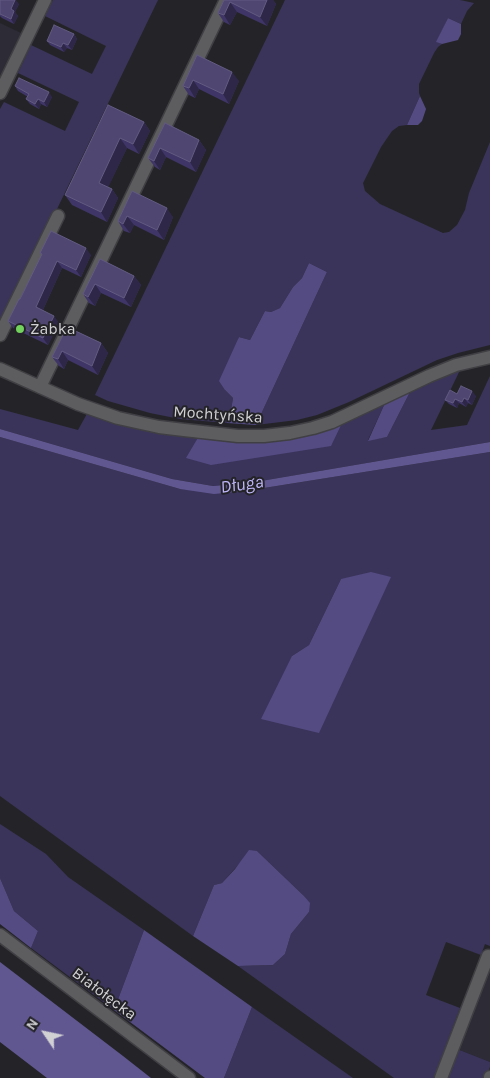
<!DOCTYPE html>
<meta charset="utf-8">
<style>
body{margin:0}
#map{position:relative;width:490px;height:1078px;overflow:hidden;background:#242428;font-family:Karla,sans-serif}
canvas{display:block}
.north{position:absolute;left:20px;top:1008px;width:50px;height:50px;-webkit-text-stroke:4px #242428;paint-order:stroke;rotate:304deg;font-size:14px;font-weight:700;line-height:20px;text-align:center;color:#d1d1d4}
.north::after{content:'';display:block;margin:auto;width:18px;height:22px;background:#d1d1d4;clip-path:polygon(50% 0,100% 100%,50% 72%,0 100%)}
</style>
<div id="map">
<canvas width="490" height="1078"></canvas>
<div class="north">N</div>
</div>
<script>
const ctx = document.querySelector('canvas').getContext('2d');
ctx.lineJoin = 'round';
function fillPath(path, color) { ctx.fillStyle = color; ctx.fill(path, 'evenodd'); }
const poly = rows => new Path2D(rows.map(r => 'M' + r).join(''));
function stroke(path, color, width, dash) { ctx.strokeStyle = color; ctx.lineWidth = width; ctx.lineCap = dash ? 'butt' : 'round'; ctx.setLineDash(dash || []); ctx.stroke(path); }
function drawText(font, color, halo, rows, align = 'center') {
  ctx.font = font + ' Karla,sans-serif'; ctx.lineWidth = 4; ctx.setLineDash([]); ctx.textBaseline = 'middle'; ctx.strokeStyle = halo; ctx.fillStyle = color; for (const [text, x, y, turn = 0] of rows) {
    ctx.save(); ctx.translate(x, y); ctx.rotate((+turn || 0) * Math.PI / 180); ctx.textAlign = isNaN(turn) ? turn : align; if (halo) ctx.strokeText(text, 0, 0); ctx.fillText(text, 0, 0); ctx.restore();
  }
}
const built = poly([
 [0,23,21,33,0,76],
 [490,963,490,1062,457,1049]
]);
const green = poly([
 [53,0,158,0,0,327,0,109,4,102,65,131,79,102,18,73,31,45,92,74,106,46,45,16],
 [285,0,460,0,474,3,467,11,461,24,448,18,437,42,442,44,438,47,434,53,419,84,419,93,420,96,407,125,399,126,392,131,381,147,363,183,365,191,380,204,443,233,449,232,457,225,465,210,469,193,490,142,490,345,458,353,437,360,349,402,317,415,297,420,256,425,327,272,309,263,302,278,293,287,280,308,271,312,265,311,250,340,239,337,225,390,233,398,231,410,227,423,180,419,150,413,108,401,95,395],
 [461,368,431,430,467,425,490,376,490,442,255,482,213,486,172,479,0,429,0,409,78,430,88,412,199,436,342,423,360,416,385,403,368,440,387,437,410,392],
 [0,437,180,489,245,491,490,452,490,946,485,944,481,955,446,942,426,995,460,1008,434,1078,394,1078,238,966,273,965,285,954,291,934,309,912,303,895,257,851,239,864,222,883,214,885,193,936,0,796],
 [341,579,319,732,292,656,309,645],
 [0,824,46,854,68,877,144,930,114,1010,31,948,38,931,14,911,0,878],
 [252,1007,353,1078,224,1078],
 [457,1049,490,1062,490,1067,486,1078,446,1078]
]);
const forest = poly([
 [448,18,461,24,461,34,458,40,442,44,436,42],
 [420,96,426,109,422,121,418,125,407,125],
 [309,263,327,272,256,425,227,423,231,410,233,398,225,390,219,381,239,337,250,340,265,311,271,312,280,308,293,287,302,278],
 [410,392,387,437,368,441,385,403],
 [342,423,331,446,211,465,186,458,199,436],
 [371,572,391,577,319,733,261,719,292,656,309,645,341,579],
 [249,850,257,851,303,895,310,903,309,912,291,934,285,954,273,965,238,966,193,936,214,885,222,883,235,869],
 [0,878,14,911,38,931,31,948,0,924],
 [144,930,252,1007,224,1078,205,1078,114,1010]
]);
const water = poly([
 [0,429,172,479,213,486,255,482,490,442,490,452,245,491,214,494,180,489,0,437],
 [0,962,123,1056,151,1078,47,1078,0,1042]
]);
const minor = poly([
 [0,93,45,0],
 [0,335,58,216],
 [0,369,78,404,118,418,159,427,184,430,238,436,264,436,290,433,313,428,332,422,429,376,456,365,490,357],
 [40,387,226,0],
 [0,935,189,1078],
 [441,1078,488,956],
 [490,1078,490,1077]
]);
const wall = poly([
 [0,0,19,4,15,12,18,16,14,24,2,18,0,16],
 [224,0,273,0,276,4,267,26,237,12,230,25,224,22,218,13],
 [74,34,77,39,72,50,67,48,64,52,50,45,47,41],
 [197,55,239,81,229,104,199,89,195,98,189,95,183,86],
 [15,86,52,97,47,107,41,104,39,109,30,104,26,99,28,97,18,91],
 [108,105,144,122,150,131,139,154,127,148,108,187,112,189,118,198,107,222,72,205,65,195],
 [165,123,199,140,206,150,196,172,166,157,160,170,155,167,148,158],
 [132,191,173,217,164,240,134,225,130,233,124,231,118,221],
 [40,253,91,255,81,277,62,268,43,310,59,323,48,345,13,328,8,321,20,299,42,255],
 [100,259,134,276,141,285,131,307,101,293,95,306,89,303,83,294],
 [67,327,101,343,108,353,98,375,68,360,64,369,59,366,52,357],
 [457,394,476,396,472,405,468,403,466,407,459,403,457,408,449,404,445,400]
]);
const shadedWall = poly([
 [15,0,16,0,19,4,15,12,18,16,14,24,11,19,11,9],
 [267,0,273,0,276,4,267,26,260,17],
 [230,2,237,12,230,25,224,15],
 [74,34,77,39,72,50,68,45],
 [63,43,67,48,64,52,61,47],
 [232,72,239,81,229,104,223,94],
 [193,80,199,89,195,98,189,88],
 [49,92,52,97,47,107,44,102],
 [38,99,41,104,39,109,35,104],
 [144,122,150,131,139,154,133,144],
 [120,138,127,148,106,192,99,183],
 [199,140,206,150,196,172,190,162],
 [160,148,166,157,160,170,154,161],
 [112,189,118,198,107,222,101,212],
 [167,208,173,217,164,240,157,230],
 [127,216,134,225,130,233,123,224],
 [86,248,91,255,81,277,76,270],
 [57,261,62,268,41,314,36,307],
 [134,276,141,285,131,307,124,298],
 [95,284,101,293,95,306,88,297],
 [54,316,59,323,48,345,43,338],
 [101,343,108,353,98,375,92,366],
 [62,351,68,360,64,369,58,359],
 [472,391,476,396,472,405,468,400],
 [464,398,468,403,466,407,462,402],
 [455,399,459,403,457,408,453,403]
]);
const building = poly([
 [0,0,15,0,11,9,14,11,11,19,0,14,0,0],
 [224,0,267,0,260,17,230,2,224,15,218,13,224,0],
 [54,25,74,34,68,45,63,43,61,47,47,41,54,25],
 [197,55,232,72,223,94,193,80,189,88,183,86,197,55],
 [19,78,49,92,44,102,38,99,35,104,26,99,29,94,15,86,19,78],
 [108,105,144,122,133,144,120,138,99,183,112,189,101,212,65,195,108,105],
 [165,123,199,140,190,162,160,148,154,161,148,158,165,123],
 [132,191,167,208,157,230,127,216,123,224,118,221,132,191],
 [51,231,86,248,76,270,57,261,36,307,54,316,43,338,8,321,19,299,20,299,24,291,42,254,40,253,51,231],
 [100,259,134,276,124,298,95,284,88,297,83,294,100,259],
 [67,327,101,343,92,366,62,351,58,359,52,357,67,327],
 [461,386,472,391,468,400,464,398,462,402,455,399,453,403,445,400,450,390,457,394,461,386]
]);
const markers = [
 [20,329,5,"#72d25d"]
];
const poiNames = [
 ["Żabka",30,329]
];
const streetNames = [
 ["Mochtyńska",218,415,4],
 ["Białołęcka",104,994,37]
];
const waterNames = [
 ["Długa",242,485,-8]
];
fillPath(built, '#2c2b36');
fillPath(green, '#3a345a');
fillPath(forest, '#544b83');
fillPath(water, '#605791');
stroke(minor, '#404044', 15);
stroke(minor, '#5d5c5f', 12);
fillPath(wall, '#3f3566');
fillPath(shadedWall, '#2e2748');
fillPath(building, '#4f4672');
stroke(building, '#635b81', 1);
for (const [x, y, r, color] of markers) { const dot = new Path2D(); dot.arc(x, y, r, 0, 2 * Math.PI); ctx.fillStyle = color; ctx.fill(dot); stroke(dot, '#242428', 2); }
drawText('16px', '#d1d1d4', '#242428', poiNames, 'left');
drawText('16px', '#d1d1d4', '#242428', streetNames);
drawText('italic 18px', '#bfb6fb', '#242428', waterNames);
</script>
